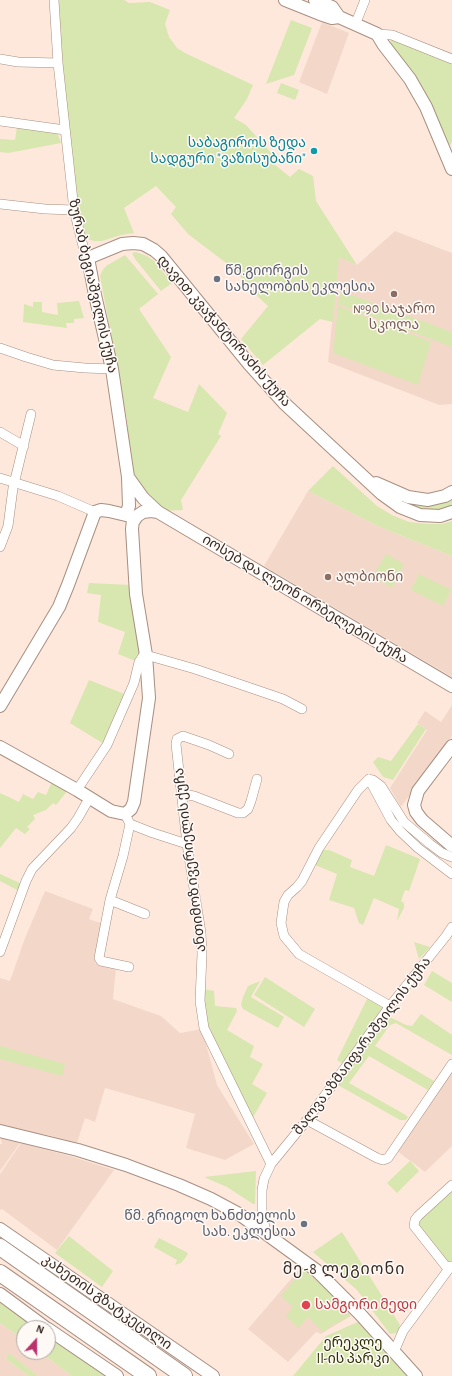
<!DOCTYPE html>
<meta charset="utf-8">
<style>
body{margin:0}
#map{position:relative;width:452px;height:1376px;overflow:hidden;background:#fee8dc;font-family:"Alegreya Sans",sans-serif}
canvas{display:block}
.north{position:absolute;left:16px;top:1320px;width:40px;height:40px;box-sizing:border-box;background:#fff9f6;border:1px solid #aea7a2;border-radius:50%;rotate:21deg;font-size:11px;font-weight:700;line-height:16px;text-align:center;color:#352b25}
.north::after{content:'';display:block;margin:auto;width:14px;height:18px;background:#ba316c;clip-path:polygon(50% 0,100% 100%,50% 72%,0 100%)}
</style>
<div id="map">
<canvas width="452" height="1376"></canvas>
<div class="north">N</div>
</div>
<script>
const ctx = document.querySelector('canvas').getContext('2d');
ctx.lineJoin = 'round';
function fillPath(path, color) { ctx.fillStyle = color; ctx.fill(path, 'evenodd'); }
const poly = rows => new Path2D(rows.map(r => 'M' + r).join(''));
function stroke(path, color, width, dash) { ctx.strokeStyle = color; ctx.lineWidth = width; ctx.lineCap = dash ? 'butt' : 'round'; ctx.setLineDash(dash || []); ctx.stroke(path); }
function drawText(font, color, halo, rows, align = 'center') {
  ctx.font = font + ' "Alegreya Sans","Noto Sans Georgian",sans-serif'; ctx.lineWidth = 3; ctx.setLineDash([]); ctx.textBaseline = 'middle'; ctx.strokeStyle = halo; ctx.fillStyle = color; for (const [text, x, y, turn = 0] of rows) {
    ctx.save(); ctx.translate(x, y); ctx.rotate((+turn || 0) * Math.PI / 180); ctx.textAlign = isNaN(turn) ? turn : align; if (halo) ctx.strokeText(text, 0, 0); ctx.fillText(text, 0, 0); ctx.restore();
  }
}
const built = poly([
 [322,22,349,33,327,94,299,82],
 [395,231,452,253,452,404,439,405,328,362,339,256,357,265],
 [308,491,380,527,452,556,452,677,264,566],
 [452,705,452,736,401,807,390,788,427,730,417,723,425,711,441,722],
 [45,891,93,909,89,919,103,924,95,963,116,967,113,999,161,1016,180,1033,202,1029,217,1085,254,1144,225,1160,186,1148,195,1114,105,1088,95,1122,85,1118,77,1143,48,1135,0,1127,0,978,10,981,25,938],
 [452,1071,452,1146,425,1172,397,1151],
 [0,1136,20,1143,0,1171,0,1144,2,1144],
 [21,1143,73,1157,114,1170,57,1250,2,1209,0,1210,0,1174],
 [302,1266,332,1293,351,1316,321,1334,316,1332,288,1362,248,1329],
 [0,1323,24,1340,24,1352,40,1352,72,1376,38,1376,9,1354,6,1359,29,1376,0,1376]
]);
const green = poly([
 [58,0,124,0,129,3,150,2,170,10,165,24,169,37,177,48,185,53,253,85,247,99,234,118,246,125,273,155,269,160,290,177,299,169,313,176,316,201,357,265,339,257,333,322,320,319,263,365,241,339,268,306,247,287,238,272,188,234,171,214,176,207,156,186,124,208,134,233,121,235,102,241,94,241,88,239,83,230,77,210,62,62],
 [291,20,312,28,294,75,266,84],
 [391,39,452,62,452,142,450,145,448,144,390,44],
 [281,83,299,90,295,100,277,93],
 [17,127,57,132,61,143,8,153,0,152,0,139,15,140],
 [136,252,147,256,154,261,172,283,161,291,135,259,132,253],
 [125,255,158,294,139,309,171,357,153,398,188,412,199,384,227,413,218,434,221,436,181,500,183,510,161,511,130,476,127,420,100,276,102,271,106,266],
 [346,293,452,332,452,347,338,304,340,294],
 [79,301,84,318,74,319,74,323,66,323,67,328,23,322,24,304,33,307,33,302,42,302,42,312,58,315,57,303],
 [338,306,431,342,418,385,333,353],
 [333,466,377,506,392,515,409,522,428,524,442,524,452,521,452,556,380,527,308,491],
 [399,500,422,504,436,505,452,500,452,506,440,510,427,511,405,506],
 [386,554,404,564,392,588,373,576],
 [419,574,451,590,443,606,411,590],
 [89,583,131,585,140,653,138,662,118,654,125,632,98,622,101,595,87,593],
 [89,680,127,695,104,744,70,723],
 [418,724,426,729,393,780,383,777,373,762,378,757,391,761],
 [52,782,68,790,56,805,53,803,46,810,33,815,35,819,27,827,30,829,25,834,16,828,0,848,0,793,19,802,23,794,33,799,38,792,46,795],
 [386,845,420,859,409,891,405,890,401,901,404,903,404,908,397,921,399,909,374,898,363,925,359,923,354,908,329,900,337,874,315,865,323,850,329,850,352,860,350,867,374,876],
 [0,874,22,884,19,891,0,881],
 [414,942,430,947,419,959],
 [432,971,452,983,452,1002,424,985],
 [265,977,315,1009,304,1027,254,995],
 [260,981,251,997,284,1017,278,1028,243,1009,241,1005,243,997,248,986],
 [202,989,214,991,215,1006,236,1008,237,1011,227,1030,254,1046,250,1057,263,1064,252,1084,267,1093,252,1119,207,1029],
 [368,997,383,1005,385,1009,343,1064,337,1060],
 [421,1014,452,1035,452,1055,396,1023,390,1025,375,1046,434,1081,428,1090,369,1056,349,1083,404,1114,408,1117,406,1120,400,1120,338,1085,386,1017,390,1017,406,1025,412,1026],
 [0,1046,65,1064,62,1076,0,1059],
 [410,1161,419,1171,397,1193,387,1183],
 [256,1171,255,1204,253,1204,227,1187,204,1177],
 [452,1189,452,1262,449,1265,417,1224,420,1219],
 [342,1232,400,1325,399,1329,396,1333,390,1334,357,1290,313,1252],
 [69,1236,113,1271,102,1287,55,1253],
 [159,1238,188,1253,186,1257,181,1263,175,1265,177,1260,154,1247],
 [303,1269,331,1293,350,1316,331,1326,323,1332,308,1317,298,1328,286,1316,293,1307,281,1296],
 [0,1302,37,1328,24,1328,24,1340,0,1323],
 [360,1321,407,1376,293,1376,326,1336],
 [48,1336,108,1376,72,1376,40,1352,48,1352],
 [9,1353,38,1376,29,1376,6,1359]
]);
const minor = poly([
 [54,0,58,63,74,210,83,246,88,258],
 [355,25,365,0],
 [377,34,392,35,452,59],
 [0,59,18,62,58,63],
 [0,121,65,130],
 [0,204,45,209,74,210],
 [0,348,26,357,53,365,85,368,112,369],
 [0,432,24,446],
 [0,478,58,496,95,512],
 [0,547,8,526,13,488,31,414],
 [229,754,209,745,183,736,177,739,176,744,187,844,201,933,202,954,200,1001,204,1028,271,1164,264,1179,262,1190,262,1210,266,1234],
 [369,779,358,790,319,848,302,881,297,887,288,895,284,902,281,923,284,936,299,954,390,1006],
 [369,779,391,820,400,831,418,848,452,874],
 [369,779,373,780,381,786,404,822,430,844,442,853,452,857],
 [77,790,107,745,134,683,139,662,143,656,146,655,195,669,283,699,302,709],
 [182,794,194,796,238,813,243,813,248,809,251,801,257,779],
 [125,814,130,824,123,856,110,900,99,958,101,961,129,967],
 [130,824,153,833,187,844],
 [110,900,145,914],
 [0,952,26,881,32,869,71,828,78,818,90,797],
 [307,1120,377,1158,383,1160,388,1158,452,1064],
 [271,1164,307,1120,390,1006,446,936,452,927],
 [448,1269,414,1226,415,1220,418,1216,452,1185],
 [394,1352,403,1331,451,1266]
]);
const tertiary = poly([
 [285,0,320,14,332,18,339,17,377,34,383,44,410,79,426,107,452,169],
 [315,0,332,7,339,17],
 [128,477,143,498,158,512,452,686],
 [376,483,408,497,428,500,445,496,452,492],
 [124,514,127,512,129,506,128,477,112,369,95,295,88,258,122,244,133,243,143,244,154,250,161,256,249,364,284,403,382,494,400,507,420,515,440,516,452,512],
 [133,522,137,516,143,512,151,511,158,512],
 [0,706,59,607,68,585,95,512,101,510,109,511,130,516,133,520,132,529,136,594,146,655,149,698,134,802,131,809,125,814,111,811,77,790,0,747],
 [452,746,418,791,414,805,416,812,422,820,452,846],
 [0,1131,78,1150,126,1165,179,1185,211,1199,239,1214,316,1270,360,1314,416,1376],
 [0,1229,213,1376],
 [0,1294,46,1328],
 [48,1329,117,1376]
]);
const trunk = poly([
 [0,1247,184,1376],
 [0,1273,148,1376]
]);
const markers = [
 [314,151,4,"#0f9aa8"],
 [217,279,4,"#6b7280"],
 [394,294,4,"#8d6e63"],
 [328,577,4,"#8d6e63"],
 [304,1224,4,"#6b7280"],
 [306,1305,5,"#e0444e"]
];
const cultureNames = [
 ["საბაგიროს ზედა",306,143],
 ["სადგური \"ვაზისუბანი\"",306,159]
];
const worshipNames = [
 ["წმ.გიორგის",225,271],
 ["სახელობის ეკლესია",225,287],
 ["წმ. გრიგოლ ხანძთელის",296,1216,"right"],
 ["სახ. ეკლესია",296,1232,"right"]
];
const streetNames = [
 ["ზურაბ ბეგიაშვილის ქუჩა",93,286,77],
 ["დავით კვაჭანტირაძის ქუჩა",224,331,49],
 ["იოსებ და ლეონ ორბელების ქუჩა",305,599,31],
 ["ანთიმოზ ივერიელის ქუჩა",190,860,-97],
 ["შალვა აზმაიფარაშვილის ქუჩა",362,1046,-53],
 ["კახეთის გზატკეცილი",107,1302,35]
];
const educationNames = [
 ["№90 საჯარო",394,309],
 ["სკოლა",394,325],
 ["ალბიონი",336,577,"left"]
];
const healthNames = [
 ["სამგორი მედი",315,1305]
];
const parkNames = [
 ["ერეკლე",353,1343],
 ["II-ის პარკი",353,1359]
];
const quarterNames = [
 ["მე-8 ლეგიონი",344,1269]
];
fillPath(built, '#f3d8c9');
fillPath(green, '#d8e6af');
stroke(minor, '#a88f81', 10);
stroke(tertiary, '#a88f81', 14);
stroke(trunk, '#a88f81', 18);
stroke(minor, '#fff', 9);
stroke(tertiary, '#fff', 12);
stroke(trunk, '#fff', 16);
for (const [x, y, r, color] of markers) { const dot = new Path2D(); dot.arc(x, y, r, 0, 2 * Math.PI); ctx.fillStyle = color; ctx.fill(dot); stroke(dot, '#fff9f6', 1.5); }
drawText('14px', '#0d838f', '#fff9f6', cultureNames, 'right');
drawText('14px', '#5b616d', '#fff9f6', worshipNames, 'left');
drawText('14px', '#352b25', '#fff9f6', streetNames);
drawText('14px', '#785e54', '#fff9f6', educationNames);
drawText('14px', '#be3a42', '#fff9f6', healthNames, 'left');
drawText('14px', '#2a3300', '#fff9f6', parkNames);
ctx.letterSpacing = '1px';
drawText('16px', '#352b25', '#fff9f6', quarterNames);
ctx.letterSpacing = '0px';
</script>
